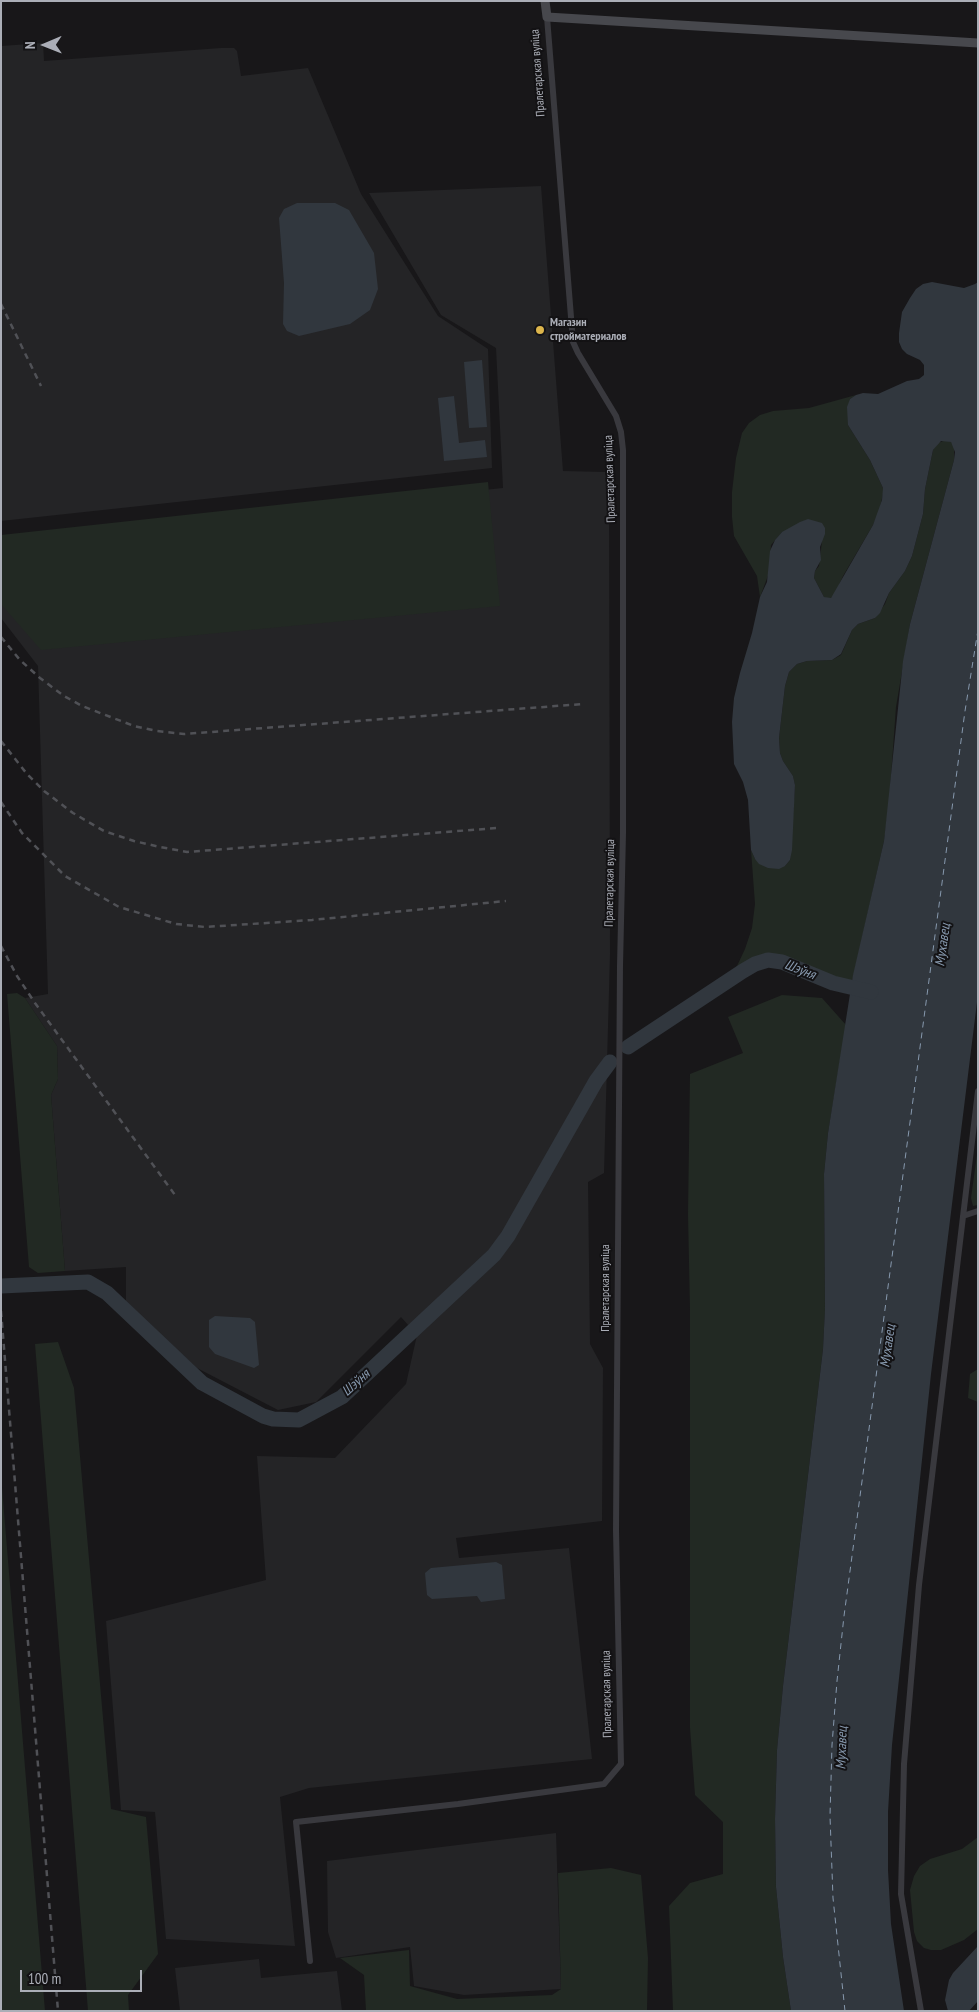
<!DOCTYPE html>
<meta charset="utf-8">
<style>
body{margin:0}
#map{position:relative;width:979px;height:2012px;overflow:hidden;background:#181719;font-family:"PT Sans Narrow",sans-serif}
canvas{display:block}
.frame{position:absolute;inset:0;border:2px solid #abaeb7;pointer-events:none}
.north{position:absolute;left:20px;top:20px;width:50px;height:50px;-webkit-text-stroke:4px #131214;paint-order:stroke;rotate:269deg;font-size:14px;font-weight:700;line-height:20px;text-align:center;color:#abaeb7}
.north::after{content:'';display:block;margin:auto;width:18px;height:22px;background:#abaeb7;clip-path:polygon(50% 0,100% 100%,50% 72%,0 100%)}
.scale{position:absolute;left:20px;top:1970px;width:122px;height:22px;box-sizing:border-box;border:2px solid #abaeb7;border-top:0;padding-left:6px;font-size:15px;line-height:18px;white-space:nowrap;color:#abaeb7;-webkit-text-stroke:4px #131214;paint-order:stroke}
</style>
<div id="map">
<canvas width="979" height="2012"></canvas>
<div class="frame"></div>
<div class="north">N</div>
<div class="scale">100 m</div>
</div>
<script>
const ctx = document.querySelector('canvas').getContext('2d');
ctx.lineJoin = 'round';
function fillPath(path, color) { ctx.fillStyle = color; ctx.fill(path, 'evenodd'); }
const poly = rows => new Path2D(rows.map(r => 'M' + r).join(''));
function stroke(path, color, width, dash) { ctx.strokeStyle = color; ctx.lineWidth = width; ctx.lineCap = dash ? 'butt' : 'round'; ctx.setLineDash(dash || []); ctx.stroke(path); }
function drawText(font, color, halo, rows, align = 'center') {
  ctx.font = font + ' "PT Sans Narrow",sans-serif'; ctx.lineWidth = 4; ctx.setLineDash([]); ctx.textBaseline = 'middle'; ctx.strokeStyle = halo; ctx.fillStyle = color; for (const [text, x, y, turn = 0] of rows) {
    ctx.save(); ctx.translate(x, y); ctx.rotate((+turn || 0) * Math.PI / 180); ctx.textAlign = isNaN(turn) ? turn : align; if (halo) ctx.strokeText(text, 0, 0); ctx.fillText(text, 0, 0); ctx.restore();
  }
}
const built = poly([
 [43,43,44,61,221,48,234,48,237,51,241,76,308,68,361,194,438,316,488,349,492,468,1,521,1,46],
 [541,186,563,471,605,472,609,483,610,954,604,1173,588,1182,590,1344,603,1368,602,1521,456,1538,459,1558,569,1548,592,1759,309,1788,280,1797,295,1946,166,1939,155,1812,121,1810,106,1621,266,1580,257,1456,335,1458,406,1384,417,1335,401,1317,316,1402,278,1410,197,1368,126,1304,126,1267,65,1271,51,1095,58,1079,57,1046,25,998,48,994,38,666,1,618,1,538,10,539,503,488,496,348,441,315,369,193],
 [556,1833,561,1989,464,1995,414,1986,410,1947,336,1958,328,1932,327,1861],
 [259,1959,261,1978,337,1971,342,2011,180,2011,175,1968]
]);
const green = poly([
 [856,395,850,399,848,425,870,460,883,488,883,494,879,512,873,525,843,576,835,594,831,598,827,599,824,597,814,578,815,571,819,566,822,541,782,532,771,545,769,573,760,597,757,576,734,536,732,517,732,492,736,458,742,433,749,423,760,415,773,411,809,408],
 [946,440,951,442,954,446,954,460,910,624,896,707,889,804,884,841,851,987,833,983,782,962,768,960,755,964,725,983,737,966,745,949,752,928,755,904,751,850,755,859,785,866,790,860,795,785,793,776,783,761,780,753,779,738,785,686,789,672,797,664,807,661,832,660,841,655,852,630,858,624,875,618,885,604,889,593,905,571,912,556,923,514,925,489,933,450,938,443],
 [488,482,500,606,41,650,1,604,1,535],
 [17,993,25,998,57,1046,58,1079,51,1095,65,1271,38,1273,29,1267,7,994],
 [782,995,822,998,846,1025,828,1133,824,1174,825,1308,823,1349,783,1686,777,1750,775,1819,776,1887,783,1957,791,2011,673,2011,669,1906,690,1883,723,1874,723,1822,695,1795,690,1728,690,1310,688,1214,690,1074,743,1053,728,1017],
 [978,1147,978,1205,973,1206,971,1198],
 [58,1342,74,1388,111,1809,146,1817,158,1954,128,1995,129,2011,88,2011,35,1344],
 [978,1369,978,1402,968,1398,970,1374],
 [1,1475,45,2011,1,2011],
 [978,1837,978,1929,964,1940,941,1950,931,1950,924,1948,917,1941,914,1932,910,1890,914,1876,920,1866,930,1859,962,1849],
 [611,1868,641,1875,648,1958,647,2011,366,2011,364,1975,340,1958,409,1950,410,1986,457,1999,552,1995,561,1989,558,1873]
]);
const water = poly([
 [297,203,335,203,349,210,374,253,378,289,370,310,350,324,299,336,287,331,283,324,284,283,279,218,284,209],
 [932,282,964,288,975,284,978,282,978,994,931,1374,892,1745,888,1812,888,1870,891,1924,904,2011,791,2011,783,1957,776,1887,775,1819,777,1750,783,1686,823,1349,825,1308,824,1174,828,1133,853,975,884,841,903,661,910,624,954,460,955,452,951,442,941,441,933,450,925,489,923,514,912,556,905,571,889,593,880,613,875,618,858,624,852,630,841,654,832,660,807,661,797,664,789,672,785,686,779,738,780,753,783,761,793,776,795,785,792,850,790,860,785,866,779,869,768,868,759,864,755,859,751,850,748,800,743,782,734,764,732,722,734,698,740,673,752,633,760,597,767,582,770,551,775,540,782,532,800,522,808,519,822,523,825,528,825,534,820,547,821,560,815,571,814,578,824,597,831,598,873,525,882,500,883,488,870,460,848,425,847,407,850,399,856,395,863,393,878,394,907,381,919,379,924,375,924,365,920,360,907,354,902,349,899,342,899,333,902,312,910,298,916,289,923,284],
 [482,360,487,427,469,428,464,362],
 [454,396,459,443,485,440,487,457,444,461,438,398],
 [215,1316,250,1318,255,1322,259,1365,254,1368,215,1354,209,1347,209,1320],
 [496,1562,502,1565,505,1599,481,1602,477,1596,432,1599,427,1595,425,1573,431,1568],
 [978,1946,978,2001,969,2011,948,2011,945,2000,949,1980,953,1973]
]);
const river = poly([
 [628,1047,743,971,755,964,768,960,782,962,833,983,871,992],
 [1,1286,88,1282,107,1293,202,1383,263,1416,273,1419,299,1420,342,1397,494,1255,508,1236,596,1081,610,1062]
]);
const ferry = poly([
 [845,2011,833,1898,830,1816,832,1745,837,1681,844,1616,965,711,978,630]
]);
const minor = poly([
 [963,1216,978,1211],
 [310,1961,296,1822,458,1804,604,1784,621,1764,616,1530,620,966,623,833,623,450,621,432,616,416,578,353,573,342,547,17],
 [921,2011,901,1894,904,1764,919,1585,978,1091]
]);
const secondary = poly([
 [545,1,547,17,978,43]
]);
const rail = poly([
 [1,304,41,386],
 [1,637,20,660,40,678,64,696,82,706,134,726,157,731,184,734,583,704],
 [1,741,27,774,44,791,73,813,104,831,134,841,160,847,187,852,497,828],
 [1,802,22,833,65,876,119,907,176,924,205,927,312,920,506,901],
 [1,946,17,976,35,1003,175,1195],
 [1,1311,58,2011]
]);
const markers = [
 [540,330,5,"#dcb54c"]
];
const streetNames = [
 ["Пралетарская вуліца",538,73,-94],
 ["Пралетарская вуліца",610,479,-92],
 ["Пралетарская вуліца",610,883,-89],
 ["Пралетарская вуліца",606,1288,-90],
 ["Пралетарская вуліца",607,1694,-91]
];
const poiNames = [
 ["Магазин",550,323],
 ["стройматериалов",550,337]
];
const waterNames = [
 ["Мухавец",943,945,-82],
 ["Шэўня",800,970,21],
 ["Мухавец",888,1346,-82],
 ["Шэўня",356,1383,-42],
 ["Мухавец",842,1748,-88]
];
fillPath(built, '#242426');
fillPath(green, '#222923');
fillPath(water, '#31373e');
stroke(river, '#31373e', 15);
stroke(ferry, '#8799ae', 1, [6, 5]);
stroke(minor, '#39393e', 6);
stroke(secondary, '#47484d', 9);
stroke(rail, '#505156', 2.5, [6, 5]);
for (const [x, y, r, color] of markers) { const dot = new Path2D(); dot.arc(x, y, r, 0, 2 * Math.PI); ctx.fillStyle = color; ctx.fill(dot); stroke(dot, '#131214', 2); }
drawText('12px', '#abaeb7', '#131214', streetNames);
drawText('bold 12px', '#abaeb7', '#131214', poiNames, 'left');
drawText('italic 14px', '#8799ae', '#131214', waterNames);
</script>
